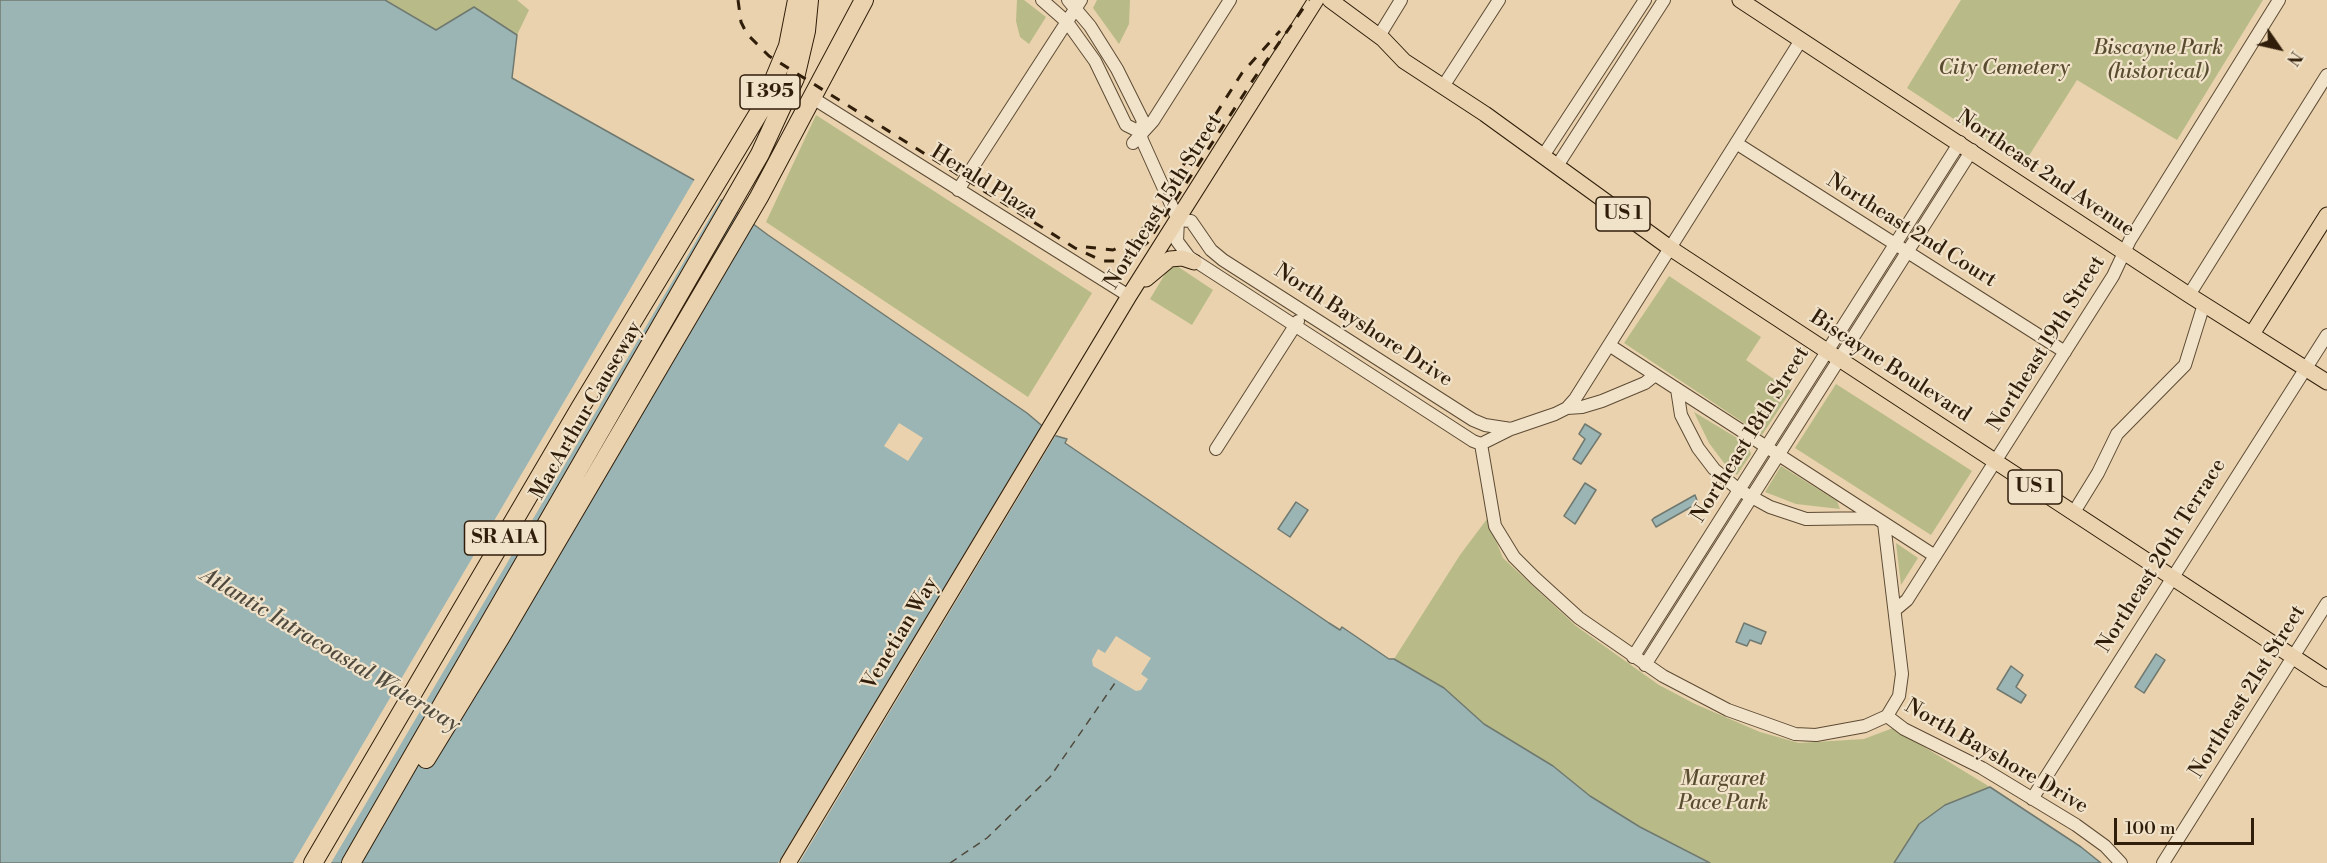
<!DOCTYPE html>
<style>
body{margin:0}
#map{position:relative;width:2327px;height:863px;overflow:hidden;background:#e9d2ad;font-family:"Libre Bodoni",serif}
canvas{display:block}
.north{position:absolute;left:2249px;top:18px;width:60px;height:60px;-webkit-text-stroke:4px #f1e2ca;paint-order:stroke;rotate:124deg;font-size:16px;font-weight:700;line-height:24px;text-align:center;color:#301e0b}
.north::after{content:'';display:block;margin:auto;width:21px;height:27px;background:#301e0b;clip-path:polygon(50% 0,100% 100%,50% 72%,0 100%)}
.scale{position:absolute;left:2114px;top:818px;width:140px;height:27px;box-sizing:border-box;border:3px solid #301e0b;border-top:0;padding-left:8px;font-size:18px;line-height:21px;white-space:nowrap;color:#301e0b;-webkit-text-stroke:4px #f1e2ca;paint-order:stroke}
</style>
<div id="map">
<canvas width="2327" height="863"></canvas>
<div class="north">N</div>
<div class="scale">100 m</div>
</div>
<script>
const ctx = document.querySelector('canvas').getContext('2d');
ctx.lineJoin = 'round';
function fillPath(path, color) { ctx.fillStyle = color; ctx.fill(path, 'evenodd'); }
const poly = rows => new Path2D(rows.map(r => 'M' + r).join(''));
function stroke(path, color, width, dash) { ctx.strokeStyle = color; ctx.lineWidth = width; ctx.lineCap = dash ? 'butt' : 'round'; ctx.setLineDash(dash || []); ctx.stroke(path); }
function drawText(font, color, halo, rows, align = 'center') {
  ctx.font = font + ' "Libre Bodoni",serif'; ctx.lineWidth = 4.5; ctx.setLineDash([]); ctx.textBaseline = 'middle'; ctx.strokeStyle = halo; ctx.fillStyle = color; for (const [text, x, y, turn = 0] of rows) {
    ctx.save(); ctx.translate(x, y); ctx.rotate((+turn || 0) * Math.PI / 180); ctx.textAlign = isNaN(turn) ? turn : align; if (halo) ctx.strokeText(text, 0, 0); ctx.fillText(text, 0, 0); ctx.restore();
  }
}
const green = poly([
 [386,0,517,0,529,10,517,35,474,7,436,30],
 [1017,0,1024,0,1046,17,1029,44,1020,37,1016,21],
 [1097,0,1130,0,1129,24,1119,44,1093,8],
 [1961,0,2263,0,2177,140,2077,80,2023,165,1907,88],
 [816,115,1092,293,1028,397,766,222],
 [1177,266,1213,290,1192,325,1150,299,1168,269],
 [1669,276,1761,337,1746,360,1791,391,1762,435,1624,343],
 [1836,384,1972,471,1931,535,1795,448],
 [1694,412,1747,444,1751,454,1737,475,1724,463,1709,443],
 [1781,466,1837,501,1840,509,1796,504,1765,492],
 [1487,519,1503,558,1576,626,1659,685,1695,704,1760,732,1799,743,1864,739,1893,728,1990,787,1919,824,1894,863,1710,863,1640,827,1590,796,1553,766,1484,724,1444,688,1394,659,1460,555],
 [1896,543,1918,558,1901,585]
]);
const water = poly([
 [0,0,385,0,436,30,474,7,517,35,512,78,694,180,768,235,1027,413,1053,435,1067,439,1065,443,1329,623,1340,630,1342,627,1389,659,1394,659,1444,688,1484,724,1553,766,1590,796,1640,827,1710,863,0,863,0,0],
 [1585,424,1601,434,1581,464,1573,459,1585,439,1579,434,1585,424],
 [1585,483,1596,490,1575,524,1564,516,1585,483],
 [1695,495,1698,503,1656,527,1652,520,1654,518,1695,495],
 [1296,502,1308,510,1290,537,1278,529,1296,502],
 [1744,623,1766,632,1761,644,1750,640,1747,646,1736,642,1744,623],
 [2156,654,2165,660,2144,693,2135,687,2156,654],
 [2011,666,2023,675,2016,687,2026,695,2021,703,1997,689,2011,666],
 [1990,787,2081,847,2101,863,1894,863,1919,824,1945,805,1990,787]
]);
const pier = poly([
 [696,177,722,197,331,863,293,863],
 [899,423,923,438,908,461,884,446],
 [1043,423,1057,433,799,863,778,863],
 [1116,636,1151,658,1141,674,1148,679,1141,690,1136,691,1093,666,1092,660,1098,649,1105,653]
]);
const ferry = poly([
 [950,863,987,838,1050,777,1117,680]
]);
const minor = poly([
 [1042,0,1067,22,1095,61,1126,125,1140,132],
 [1068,0,1090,26,1117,69,1143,121,1140,132,1142,140,1178,220,1177,241,1189,257,1473,441,1481,444,1511,429,1555,414,1567,408,1575,399,1801,40],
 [1379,36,1401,0],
 [1444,85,1499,0],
 [819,102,1129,296],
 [1133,143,1153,121,1230,0],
 [1736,143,2065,352],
 [1543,156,1645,0],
 [1557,166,1664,0],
 [958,190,1081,0],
 [1178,220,1191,221,1211,250,1223,260,1473,420,1485,425,1511,429],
 [2189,295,2327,75],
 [1609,345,1935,556],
 [1677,389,1681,415,1698,448,1714,469,1739,490,1770,507,1806,519,1876,518],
 [1567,408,1582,407,1602,401,1645,383,1655,375],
 [1481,444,1495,526,1514,557,1535,578,1579,618,1663,676,1728,710,1795,734,1816,735,1865,726,1887,716,1899,696,1902,674,1884,523],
 [1216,449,1298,321],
 [2074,512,2098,473,2117,434,2185,365,2204,304],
 [1895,610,1907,600,2113,276,2130,240,2279,0],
 [1633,657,1960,142],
 [1645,665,1972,150],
 [1887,716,1904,729,1982,768,2076,825,2105,846,2121,863],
 [2032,799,2327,335],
 [2163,863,2327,603]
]);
const major = poly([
 [1330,0,1383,39,1404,61,1485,114,1670,248,2327,679],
 [1740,0,2189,295,2327,382],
 [1146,279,1170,259,1182,258,1194,262],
 [2252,334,2327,215],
 [788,863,1129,296,1316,0]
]);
const highway = poly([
 [426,759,500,638,759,197,864,0],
 [313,863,580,408,763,106,788,46,797,0],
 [351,863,760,154,795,78,806,31,809,0]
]);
const rail = poly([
 [738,0,741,22,747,34,769,56,1075,248,1103,261,1115,261,1128,258,1148,242,1253,80,1309,0],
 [1086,247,1113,250,1132,241,1140,233,1242,73,1280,31]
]);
const shields = [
 [770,92,60],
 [1623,214,54],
 [2035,487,54],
 [505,538,81]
];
const shieldNames = [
 ["I 395",770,92],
 ["US 1",1623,214],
 ["US 1",2035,487],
 ["SR A1A",505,538]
];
const parkNames = [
 ["Biscayne Park",2158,49],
 ["(historical)",2158,73],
 ["City Cemetery",2004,69],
 ["Margaret",1723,780],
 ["Pace Park",1723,804]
];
const streetNames = [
 ["Northeast 2nd Avenue",2045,174,34],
 ["Herald Plaza",984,183,32],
 ["Northeast 15th Street",1164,202,-58],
 ["Northeast 2nd Court",1911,231,32],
 ["North Bayshore Drive",1363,326,33],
 ["Northeast 19th Street",2047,344,-58],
 ["Biscayne Boulevard",1890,367,33],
 ["MacArthur Causeway",587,411,-60],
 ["Northeast 18th Street",1751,435,-58],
 ["Northeast 20th Terrace",2162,556,-58],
 ["Venetian Way",901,634,-59],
 ["Northeast 21st Street",2248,692,-58],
 ["North Bayshore Drive",1996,757,30]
];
const waterNames = [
 ["Atlantic Intracoastal Waterway",330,651,31]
];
fillPath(green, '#b8bb88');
fillPath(water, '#9bb5b4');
stroke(water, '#707970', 1.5);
fillPath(pier, '#e9d2ad');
stroke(ferry, '#504b3e', 1.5, [8, 6]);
stroke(minor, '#5e4b34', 14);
stroke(major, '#301e0b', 17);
stroke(highway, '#301e0b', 20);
stroke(minor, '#f1e2ca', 12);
stroke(major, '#e9d2ad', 15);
stroke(highway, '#e9d2ad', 18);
stroke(rail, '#301e0b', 3, [10, 10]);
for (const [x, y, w] of shields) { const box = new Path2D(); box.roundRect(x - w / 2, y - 17, w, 34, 4.5); ctx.fillStyle = '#f1e2ca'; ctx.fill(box); stroke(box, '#301e0b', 1.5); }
drawText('bold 20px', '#301e0b', null, shieldNames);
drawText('italic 21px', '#594d30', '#f1e2ca', parkNames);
drawText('21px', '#301e0b', '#f1e2ca', streetNames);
drawText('italic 22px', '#504b3e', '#f1e2ca', waterNames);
</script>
